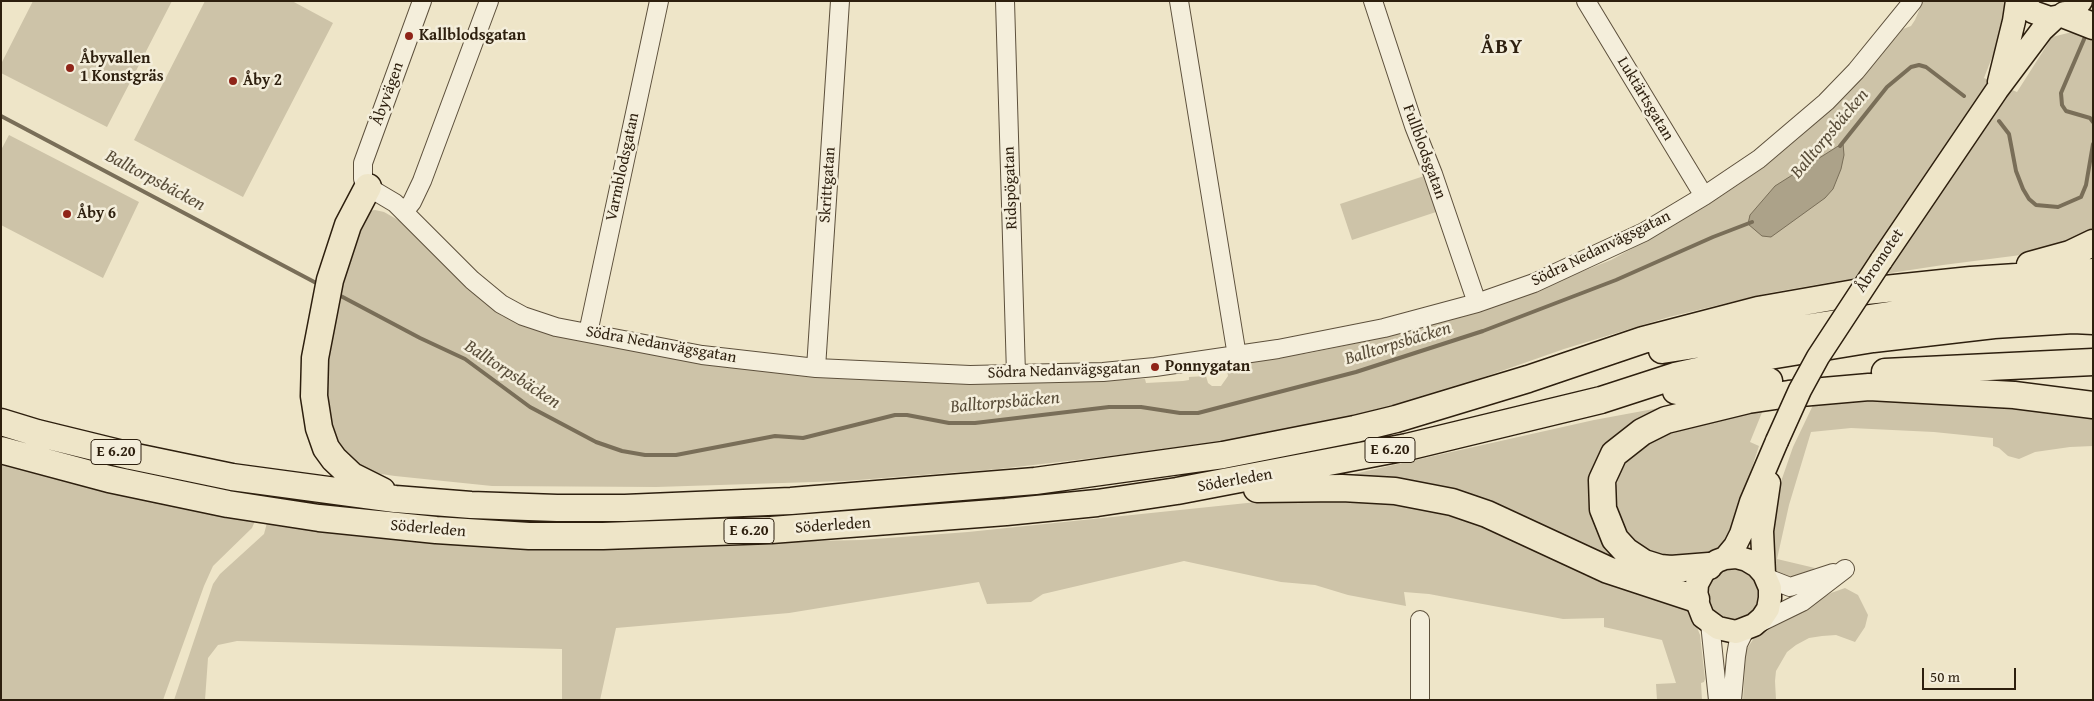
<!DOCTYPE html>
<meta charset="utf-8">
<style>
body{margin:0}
#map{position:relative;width:2094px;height:701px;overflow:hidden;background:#eee5c8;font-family:"Gentium Book Plus",serif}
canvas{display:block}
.frame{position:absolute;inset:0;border:2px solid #2d1f0e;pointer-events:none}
.scale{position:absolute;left:1922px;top:668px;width:94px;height:22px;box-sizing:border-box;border:2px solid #2d1f0e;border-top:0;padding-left:6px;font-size:15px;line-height:18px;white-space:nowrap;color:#2d1f0e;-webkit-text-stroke:4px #f4eedb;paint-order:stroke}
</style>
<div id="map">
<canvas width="2094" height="701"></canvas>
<div class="frame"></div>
<div class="scale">50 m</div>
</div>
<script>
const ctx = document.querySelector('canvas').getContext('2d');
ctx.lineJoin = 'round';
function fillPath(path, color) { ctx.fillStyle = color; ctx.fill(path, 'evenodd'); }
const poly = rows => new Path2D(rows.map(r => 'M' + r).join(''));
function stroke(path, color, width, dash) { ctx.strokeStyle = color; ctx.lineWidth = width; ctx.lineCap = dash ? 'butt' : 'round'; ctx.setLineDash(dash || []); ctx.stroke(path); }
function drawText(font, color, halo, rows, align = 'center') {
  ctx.font = font + ' "Gentium Book Plus",serif'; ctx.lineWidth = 5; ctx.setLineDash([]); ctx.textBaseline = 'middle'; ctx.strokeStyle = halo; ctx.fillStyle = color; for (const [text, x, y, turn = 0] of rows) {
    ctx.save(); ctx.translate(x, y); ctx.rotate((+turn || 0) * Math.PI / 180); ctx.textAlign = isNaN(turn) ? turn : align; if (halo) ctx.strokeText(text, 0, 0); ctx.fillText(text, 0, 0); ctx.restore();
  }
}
const green = poly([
 [33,1,172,1,107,127,1,73,1,64],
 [205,1,292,1,333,23,243,197,134,140],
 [1923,1,2005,1,2003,29,1984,78,2017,92,2052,37,2080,30,2093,38,2093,234,2052,251,1943,265,1838,281,1769,293,1669,317,1564,349,1450,389,1375,412,1205,445,999,469,845,481,656,487,492,486,395,476,374,473,358,466,336,444,323,410,330,306,367,211,375,210,384,212,400,221,453,274,502,316,566,337,661,356,729,367,875,380,1002,383,1145,379,1146,383,1183,381,1189,380,1189,377,1206,376,1208,383,1212,386,1221,386,1228,376,1227,370,1230,365,1310,353,1371,340,1498,305,1611,260,1666,230,1720,197,1766,166,1799,138,1835,105,1903,29,1911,26,1915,20],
 [9,135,139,202,103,278,1,225,1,150],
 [1424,176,1436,212,1352,240,1340,204],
 [1888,400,1939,400,2093,414,2093,446,2070,447,2035,452,2019,459,2008,456,1999,448,1993,446,1993,438,1934,432,1851,428,1811,432,1789,505,1777,559,1815,568,1799,576,1785,576,1779,574,1774,569,1769,553,1777,493,1793,447,1815,401],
 [1686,403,1640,419,1619,433,1607,445,1591,482,1589,501,1591,511,1595,526,1604,545,1635,571,1340,477,1594,420],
 [1763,410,1750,442,1759,446,1731,532,1724,542,1713,553,1680,562,1636,550,1614,509,1615,489,1621,472,1629,457,1641,446,1673,430],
 [1,463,255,521,252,528,213,566,204,586,163,700,1,700],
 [1305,497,1434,506,1686,608,1693,617,1700,635,1705,679,1704,682,1701,683,1702,700,1657,700,1656,684,1676,683,1662,640,1604,627,1604,618,1563,619,1429,594,1404,592,1406,606,1348,595,1315,585,1281,582,1184,561,1043,594,1031,602,987,604,979,582,789,613,616,628,600,700,562,700,562,649,237,641,218,645,208,658,205,700,174,700,213,584,220,574,264,534,268,519,767,542,861,540,968,532],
 '1707 594a26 26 0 1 1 52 0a26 26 0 1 1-52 0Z',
 [1845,588,1858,595,1868,615,1865,627,1855,642,1836,635,1822,636,1809,638,1796,645,1787,652,1776,671,1775,681,1776,700,1743,700,1746,650,1756,635,1831,593]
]);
const water = poly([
 [1843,143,1844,155,1841,169,1833,189,1825,198,1771,237,1762,236,1748,224,1750,215,1775,186,1843,143]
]);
const stream = poly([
 [2085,37,2061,93,2062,105,2066,111,2090,118,2093,122],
 [1,116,320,285],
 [1999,121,2009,134,2016,171,2023,189,2029,199,2036,205,2058,207,2081,197,2086,185,2093,144],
 [1840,146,1887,87,1911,67,1919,65,1926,67,1964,96],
 [337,294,420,338,465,359,530,407,596,442,622,451,645,455,676,455,775,436,803,438,895,415,907,415,949,423,975,423,1109,407,1141,407,1180,413,1198,413,1356,372,1483,331,1616,280,1713,237,1752,222]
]);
const minor = poly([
 [422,1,363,163,363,179,368,187,395,203,472,280,501,304,523,316,556,327,702,355,816,368,970,375,1103,372,1155,367,1278,349,1384,328,1477,303,1534,283,1644,232,1704,196,1759,159,1826,102,1856,71,1913,1],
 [1005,1,1016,374],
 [1179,1,1237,356],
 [1373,1,1414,126,1433,174,1477,303],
 [1586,1,1704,196],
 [404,212,412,202,422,181,489,1],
 [588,333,659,1],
 [816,368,840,1],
 [1767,578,1790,587,1833,573],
 [1420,620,1420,700],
 [1710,623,1718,700],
 [1757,624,1802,602,1845,569],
 [1732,700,1736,656,1738,644,1745,630]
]);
const major = poly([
 [2022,1,2033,12,2050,18,2061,16,2070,13,2081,1],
 [1999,82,2014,21,2017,1],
 [1881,261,1997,90,2042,30,2056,17],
 [1725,558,1736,557,1747,560,1757,566,1764,574,1770,588,1770,598,1768,609,1762,618,1754,625,1736,632,1718,628,1703,617,1696,599,1697,584,1704,571,1717,561,1725,558,1735,546,1741,534,1751,502,1777,441],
 [1764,574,1762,531,1769,483]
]);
const highway = poly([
 [2065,15,2093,26],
 [368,187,348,225,330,280,315,358,314,396,319,428,326,448,334,459,352,476,382,491],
 [2030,265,2070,254,2093,243],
 [1662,350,1928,309,2093,297],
 [1885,372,2093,362],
 [1676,391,1769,381],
 [1,422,37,433,131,456,232,477,395,499,471,505,557,508,625,508,791,501,1035,481,1223,455,1355,429,1396,419,1528,379,1643,340,1758,310,1866,291,1971,280,2093,272],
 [1,450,109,479,228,504,319,518,436,530,529,536,603,536,771,530,1006,512,1097,503,1177,491,1407,447,1601,400,1675,376,1757,358,1873,339,1994,325,2073,320,2093,321],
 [1257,489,1342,488,1395,491,1452,502,1487,514,1608,570,1696,599],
 [1709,566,1671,569,1660,568,1644,563,1626,551,1615,539,1603,509,1602,480,1614,454,1642,432,1666,420,1748,400,1789,394,1869,387,2014,395,2093,405]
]);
const majorBridge = poly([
 [1777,441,1800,390,1818,357,1881,261]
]);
const markers = [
 [409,36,5,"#8f2418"],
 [70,68,5,"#8f2418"],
 [233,81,5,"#8f2418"],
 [67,214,5,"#8f2418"],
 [1155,367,5,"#8f2418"]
];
const shields = [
 [1390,450,50],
 [116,452,50],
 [749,531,50]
];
const shieldNames = [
 ["E 6.20",1390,450],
 ["E 6.20",116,452],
 ["E 6.20",749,531]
];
const poiNames = [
 ["Kallblodsgatan",419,36],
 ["Åbyvallen",80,59],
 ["1 Konstgräs",80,77],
 ["Åby 2",243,81],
 ["Åby 6",77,214],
 ["Ponnygatan",1165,367]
];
const streetNames = [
 ["Åbyvägen",388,94,-70],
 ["Luktärtsgatan",1645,99,59],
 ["Fullblodsgatan",1424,152,70],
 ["Varmblodsgatan",623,167,-78],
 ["Skrittgatan",828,185,-86],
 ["Ridspögatan",1011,188,-92],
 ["Södra Nedanvägsgatan",1601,249,-26],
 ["Åbromotet",1880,261,-56],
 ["Södra Nedanvägsgatan",661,345,10],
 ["Södra Nedanvägsgatan",1064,371,-2],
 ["Söderleden",1235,481,-10],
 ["Söderleden",833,526,-4],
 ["Söderleden",428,529,5]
];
const waterNames = [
 ["Balltorpsbäcken",1830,134,-50],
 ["Balltorpsbäcken",155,181,28],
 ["Balltorpsbäcken",1398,344,-17],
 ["Balltorpsbäcken",512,375,33],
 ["Balltorpsbäcken",1005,403,-5]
];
const districtNames = [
 ["ÅBY",1502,48]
];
fillPath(green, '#cdc3a8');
fillPath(water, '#aca289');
stroke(water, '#796e58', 1);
stroke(stream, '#796e58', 4);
stroke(minor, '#5d503c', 20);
stroke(major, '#2d1f0e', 25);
stroke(highway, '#2d1f0e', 29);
stroke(minor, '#f4eedb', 18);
stroke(major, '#eee5c8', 22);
stroke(highway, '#eee5c8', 26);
stroke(majorBridge, '#2d1f0e', 25, []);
stroke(majorBridge, '#eee5c8', 22);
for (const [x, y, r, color] of markers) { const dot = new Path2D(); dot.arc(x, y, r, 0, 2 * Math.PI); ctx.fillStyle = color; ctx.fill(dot); stroke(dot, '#f4eedb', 2); }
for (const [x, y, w] of shields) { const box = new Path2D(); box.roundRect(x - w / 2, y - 12.5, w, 25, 4); ctx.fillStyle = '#f4eedb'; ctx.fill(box); stroke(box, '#2d1f0e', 1); }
drawText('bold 15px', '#2d1f0e', null, shieldNames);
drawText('bold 16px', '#2d1f0e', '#f4eedb', poiNames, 'left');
drawText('16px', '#2d1f0e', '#f4eedb', streetNames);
drawText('italic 18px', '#594d39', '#f4eedb', waterNames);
ctx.letterSpacing = '1px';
drawText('bold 21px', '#2d1f0e', '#f4eedb', districtNames);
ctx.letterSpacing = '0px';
</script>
